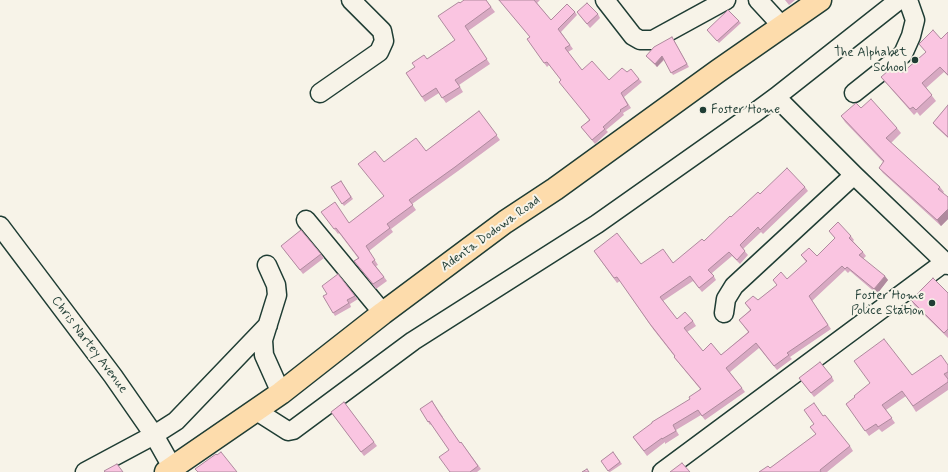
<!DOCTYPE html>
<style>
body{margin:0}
canvas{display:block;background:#f7f3e8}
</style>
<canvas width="948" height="472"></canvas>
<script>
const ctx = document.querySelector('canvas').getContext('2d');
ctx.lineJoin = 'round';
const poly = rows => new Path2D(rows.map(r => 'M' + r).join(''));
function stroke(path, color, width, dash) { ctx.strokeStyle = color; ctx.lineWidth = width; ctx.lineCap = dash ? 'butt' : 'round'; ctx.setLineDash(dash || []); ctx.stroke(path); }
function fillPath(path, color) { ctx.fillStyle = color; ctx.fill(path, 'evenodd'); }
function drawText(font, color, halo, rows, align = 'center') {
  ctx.font = font + ' Mynerve,sans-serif'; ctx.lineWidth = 4; ctx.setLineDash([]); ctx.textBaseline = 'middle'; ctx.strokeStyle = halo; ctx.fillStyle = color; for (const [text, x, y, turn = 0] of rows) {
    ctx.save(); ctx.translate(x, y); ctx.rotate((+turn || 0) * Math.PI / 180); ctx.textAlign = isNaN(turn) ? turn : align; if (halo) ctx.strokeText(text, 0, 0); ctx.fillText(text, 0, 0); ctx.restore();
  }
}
const minor = poly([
 [605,0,633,36,640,40,653,40,726,0],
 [758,0,782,26],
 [320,93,379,52,384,41,382,31,351,0],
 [854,93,903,54,911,36,915,20,908,0],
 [776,97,899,0],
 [306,220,383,313],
 [0,226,113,376,154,435,172,467],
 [267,265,276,285,277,295,263,340,264,355,281,393],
 [724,313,726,299,734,286,854,175],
 [255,410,288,431,293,430,413,341,597,224,753,114,776,97,854,175,948,265],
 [85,472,154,435,176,421,268,325],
 [662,472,945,262]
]);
const major = poly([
 [166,472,281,393,383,313,505,222,555,189,718,71,820,0]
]);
const wall = poly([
 [486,0,495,12,468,31,490,64,459,85,463,92,446,103,439,93,425,102,406,73,455,40,460,3],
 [499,0,540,0,537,3,551,20,575,12,577,15,561,32,573,49,568,52,582,70,609,80,627,72,639,79,642,82,624,97,631,108,623,113,624,115,606,130,608,132,595,144,581,127,589,120,561,80,549,65,547,67,527,39,530,37],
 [785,0,795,0,789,5],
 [577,12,598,14,600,18,590,28],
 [739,21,741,23,719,43,707,30],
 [948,32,948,76,944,72,926,88,936,101,920,116,917,112,914,115,885,82,881,77,902,73,926,52,919,44,941,39],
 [674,40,689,67,673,75,664,60,657,67,646,56],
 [948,105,948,138,936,127,933,123],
 [861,108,897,128,901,133,891,143,940,187,944,192,943,193,948,197,948,219,941,226,883,173,879,168,883,162,845,122,841,116],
 [479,111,500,140,458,171,412,204,416,210,391,229,393,232,369,251,378,265,376,266,387,281,376,289,354,261,358,258,339,233,338,234,321,212,349,223,383,197,384,162,426,151],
 [341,181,353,199,344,206,331,187],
 [805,187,808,191,763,234,761,232,743,249,748,255,740,264,732,256,712,273,716,280,702,292,693,281,663,301,677,319,693,321,696,326,687,332,703,351,721,355,748,332,739,320,750,310,745,303,758,300,777,285,773,280,787,279,806,262,801,255,817,256,835,238,829,231,851,236,854,240,853,241,863,252,866,256,863,259,888,280,877,294,850,271,848,273,845,270,812,301,831,329,790,357,792,359,777,370,759,348,730,372,745,392,705,420,701,415,676,430,679,435,665,444,665,442,647,456,633,437,690,399,700,389,677,361,674,357,675,357,653,329,620,281,617,283,594,251,641,264,673,263,704,241,760,194],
 [284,250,321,254,324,258,303,274],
 [948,293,948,338,914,305,911,300],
 [323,296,355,296,358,299,350,304,351,307,335,316],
 [948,365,948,390,916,412,906,396,886,410,895,423,882,432,879,429,869,436,846,404,912,375],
 [832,377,834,381,814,397,799,378],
 [432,401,443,417,442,417,460,443,461,442,481,469,477,472,450,472,449,450,431,424,430,425,420,409],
 [344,402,377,446,364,456,331,412],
 [823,416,850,446,853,451,827,472,759,472,770,468,816,434,810,427],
 [613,452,622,464,610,472,609,472,601,461]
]);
const shadedWall = poly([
 [662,56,664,59,657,67,655,64],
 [948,209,948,219,941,226,937,220],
 [885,276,888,280,877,294,874,289]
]);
const building = poly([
 [464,0,486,0,491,7,465,26,487,59,455,80,460,87,442,98,436,88,422,97,406,73,415,67,412,63,424,55,427,59,455,40,438,16,459,2,460,3,464,0],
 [499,0,534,0,551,20,567,4,575,12,558,29,570,45,565,48,582,70,592,61,609,80,622,68,627,72,631,69,639,79,621,93,628,105,620,110,621,111,603,127,605,129,592,140,581,127,590,120,559,82,561,80,547,62,544,63,527,39,530,37,499,0],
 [587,3,598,14,587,24,577,12,587,3],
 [728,10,739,21,717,41,707,30,728,10],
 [933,30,941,39,948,32,948,75,940,67,922,83,932,95,916,110,913,107,910,109,881,77,895,65,902,73,926,52,919,44,933,30],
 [672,37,687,64,671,73,662,56,655,64,646,56,654,47,672,37],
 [871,99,897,128,886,138,940,187,938,189,948,197,948,209,937,220,879,168,884,161,841,116,856,103,861,108,871,99],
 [948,105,948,137,933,123,948,105],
 [479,111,497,135,455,167,409,200,413,205,387,224,390,228,366,246,375,260,372,262,384,277,373,284,354,261,359,258,336,228,334,229,321,212,335,202,349,223,384,196,358,164,375,151,384,162,416,138,426,151,479,111],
 [787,168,805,187,760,230,758,227,740,245,745,251,737,260,729,252,708,270,714,276,699,288,690,276,660,297,677,319,685,312,693,321,684,328,703,351,711,343,721,355,749,332,739,320,751,310,745,303,753,296,758,300,777,285,773,280,781,272,787,279,807,261,801,255,809,248,817,256,835,238,829,231,838,222,851,236,849,238,863,252,859,255,885,276,874,289,847,267,845,269,842,266,809,296,828,325,787,353,789,355,774,366,756,343,726,368,742,388,702,416,698,410,673,425,676,431,662,439,662,438,644,451,633,437,652,423,652,422,690,399,689,397,701,389,674,357,675,356,650,324,617,277,614,278,594,251,617,233,641,264,663,249,673,263,702,239,704,241,730,216,731,217,758,192,760,194,787,168],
 [341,181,351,197,342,204,331,187,341,181],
 [301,230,321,254,300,270,281,246,301,230],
 [338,274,355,296,347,300,349,303,333,313,323,296,327,294,322,286,338,274],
 [933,278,948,293,948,329,944,333,911,300,933,278],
 [884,339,912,375,941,355,948,365,948,372,944,374,948,379,948,382,913,406,902,391,882,405,892,418,878,427,876,424,865,431,846,404,855,397,854,396,870,383,854,361,884,339],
 [820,362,832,377,811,393,799,378,820,362],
 [432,401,440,414,460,443,461,442,478,466,470,472,450,472,439,457,449,450,429,421,428,422,420,409,432,401],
 [344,402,374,442,361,452,331,412,344,402],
 [814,403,823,416,825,415,850,446,820,470,821,472,759,472,768,466,770,468,816,434,810,427,814,424,804,410,814,403],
 [221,452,237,472,198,472,195,469,216,454,217,455,221,452],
 [613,452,620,462,608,471,601,461,613,452],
 [682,463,690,472,670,472,682,463],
 [117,464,123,472,105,472,104,471,117,464],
 [587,469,589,472,582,472,587,469]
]);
const markers = [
 [915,60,4,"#1f3d34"],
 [703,110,4,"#1f3d34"],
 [932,303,4,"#1f3d34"]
];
const poiNames = [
 ["The Alphabet",907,53],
 ["School",907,68],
 ["Foster Home",711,110,"left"],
 ["Foster Home",924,296],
 ["Police Station",924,311]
];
const streetNames = [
 ["Adenta Dodowa Road",491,234,-36],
 ["Chris Nartey Avenue",89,345,53]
];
stroke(minor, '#1f3d34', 21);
stroke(major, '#1f3d34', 25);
stroke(minor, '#f7f3e8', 18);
stroke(major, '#fddcac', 22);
fillPath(wall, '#d7a9c2');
fillPath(shadedWall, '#af8a9e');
fillPath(building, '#fac5e1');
stroke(building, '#af8a9e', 1);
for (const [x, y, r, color] of markers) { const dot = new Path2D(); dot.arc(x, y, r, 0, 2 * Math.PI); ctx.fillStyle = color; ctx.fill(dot); stroke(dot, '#f7f3e8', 1.5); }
drawText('13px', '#1f3d34', '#f7f3e8', poiNames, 'right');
drawText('13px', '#1f3d34', '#f7f3e8', streetNames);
</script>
